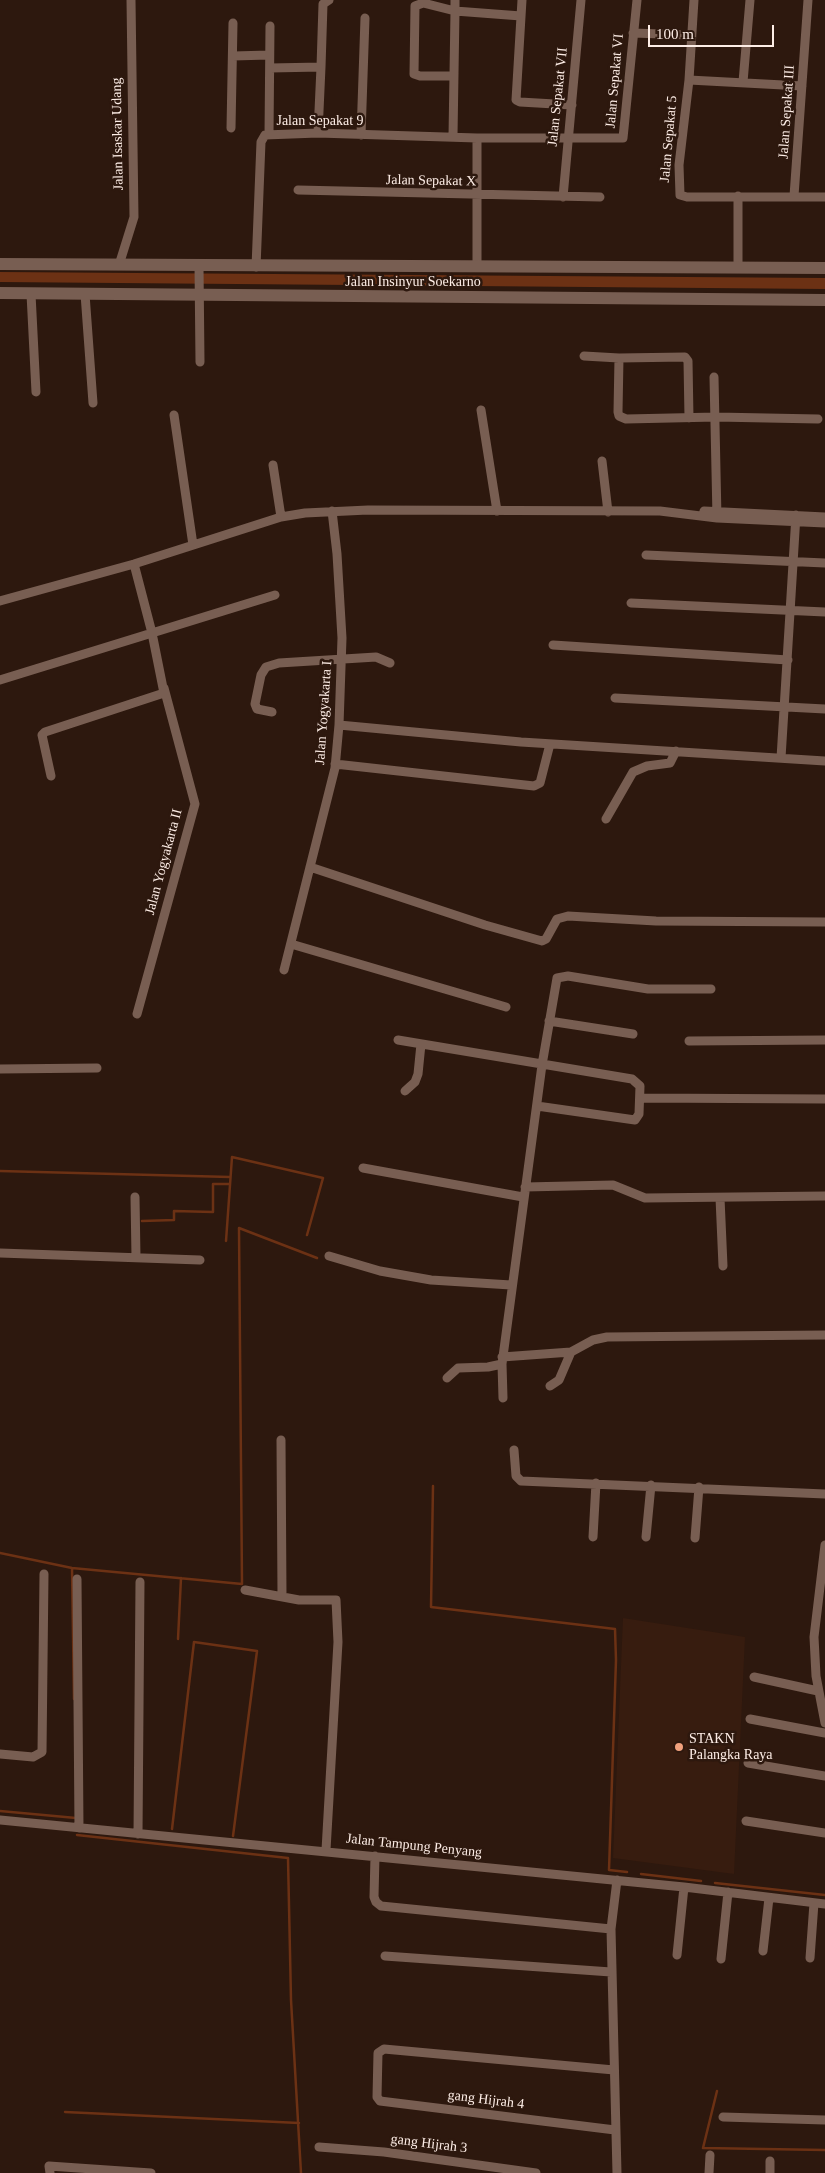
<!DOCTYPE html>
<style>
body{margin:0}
#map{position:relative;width:825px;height:2173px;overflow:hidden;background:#2d180e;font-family:Georgia,serif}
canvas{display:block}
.scale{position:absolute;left:648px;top:25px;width:126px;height:22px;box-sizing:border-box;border:2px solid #fdede6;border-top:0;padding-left:6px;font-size:15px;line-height:18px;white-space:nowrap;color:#fdede6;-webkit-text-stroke:4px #2d180e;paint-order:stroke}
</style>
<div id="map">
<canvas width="825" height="2173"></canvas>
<div class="scale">100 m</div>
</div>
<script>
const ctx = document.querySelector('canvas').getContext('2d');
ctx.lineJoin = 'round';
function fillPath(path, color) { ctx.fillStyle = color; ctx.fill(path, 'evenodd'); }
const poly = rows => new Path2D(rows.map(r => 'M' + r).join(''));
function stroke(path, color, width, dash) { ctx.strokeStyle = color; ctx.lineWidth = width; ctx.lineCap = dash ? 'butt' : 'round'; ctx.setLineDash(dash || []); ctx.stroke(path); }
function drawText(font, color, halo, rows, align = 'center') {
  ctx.font = font + ' Georgia,serif'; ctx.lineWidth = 5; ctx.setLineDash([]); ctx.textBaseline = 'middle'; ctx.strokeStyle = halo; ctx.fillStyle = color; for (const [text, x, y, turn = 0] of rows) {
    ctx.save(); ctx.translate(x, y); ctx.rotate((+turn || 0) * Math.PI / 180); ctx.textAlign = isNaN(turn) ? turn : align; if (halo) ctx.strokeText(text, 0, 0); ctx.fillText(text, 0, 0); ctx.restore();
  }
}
const built = poly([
 [623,1618,745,1637,734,1874,613,1858]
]);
const water = poly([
 [0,272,825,278,825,289,0,282]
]);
const stream = poly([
 [0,1171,230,1177],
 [142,1221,174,1220,174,1211,213,1212,213,1184,229,1184],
 [226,1241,232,1157,323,1178,307,1235],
 [433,1486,431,1607,615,1629,616,1660,609,1870,627,1872],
 [0,1553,72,1568,242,1584,239,1228,317,1258],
 [72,1568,74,1699],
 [178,1639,181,1578],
 [0,1811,76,1818],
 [172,1829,194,1642,257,1651,233,1836],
 [77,1835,288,1858,291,2000,301,2173],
 [641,1874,701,1881],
 [715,1883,825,1895],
 [717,2091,703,2148,825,2150],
 [65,2112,299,2123]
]);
const street = poly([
 [522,0,516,100,520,102,572,105],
 [694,0,689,80,679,165,680,195,687,197,825,197],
 [633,33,691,35],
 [233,56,269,55],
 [321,67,323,4,329,0],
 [270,68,321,67,318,133],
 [454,76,420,76,414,74,415,6,423,3,455,11,455,0],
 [689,80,802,86],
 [743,82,750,0],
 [231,128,233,23],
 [269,135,270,26],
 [361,135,365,18],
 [453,136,455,11,521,16],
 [298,190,600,197],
 [794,196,808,0],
 [563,197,581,0],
 [119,265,134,217,131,0],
 [199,266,200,362],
 [477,266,477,138,623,138,637,0],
 [738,266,738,196],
 [256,267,261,142,265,135,318,133,477,138],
 [31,294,36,392],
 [85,294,93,403],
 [584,356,619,358,685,357,688,361,689,418],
 [619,358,618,412,619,416,626,419,716,417,818,419],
 [714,377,717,518],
 [481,410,497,511],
 [174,415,193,545],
 [602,461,608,512],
 [273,465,281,517],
 [704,511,825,517],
 [646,555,825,563],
 [0,601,134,564,281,517,305,513,368,510,660,511,717,518,825,523],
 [631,603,825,612],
 [553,645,788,660],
 [0,680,275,595],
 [615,698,825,709],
 [272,712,257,709,255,704,261,675,266,667,279,663,376,657,390,663],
 [339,725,521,742,825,761],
 [781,758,796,515],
 [335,764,534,786,540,783,550,744],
 [51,776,42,735,45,732,164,693,152,633,134,564],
 [606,819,633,772,647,766,670,763,676,751],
 [310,867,485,925,542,941,546,939,557,919,568,916,656,921,825,922],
 [291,944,506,1007],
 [284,970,335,768,339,725,342,638,337,554,332,511],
 [137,1014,195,804,164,688],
 [549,1021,633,1034],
 [398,1040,632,1079,640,1086,639,1114,635,1120,537,1106],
 [689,1041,825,1040],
 [0,1069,97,1068],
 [405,1091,415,1082,418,1074,421,1044],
 [641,1098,825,1099],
 [363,1168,523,1197],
 [525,1187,613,1185,645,1198,825,1196],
 [135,1197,136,1257],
 [720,1198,723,1266],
 [0,1253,200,1260],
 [329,1256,380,1271,431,1280,511,1285],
 [502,1357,571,1352,593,1340,607,1337,825,1335],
 [502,1364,503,1398],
 [447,1378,458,1368,488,1367,502,1364,542,1065,557,978,568,976,648,989,711,989],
 [550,1386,559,1380,571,1352],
 [281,1440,282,1595],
 [514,1450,516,1476,521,1481,825,1494],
 [593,1537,596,1483],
 [646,1537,651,1485],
 [695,1538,699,1487],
 [825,1545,814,1637,816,1676,825,1723],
 [77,1579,79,1828],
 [245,1590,299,1600,336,1600,338,1642,326,1850],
 [754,1677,818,1691],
 [750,1719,825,1733],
 [0,1754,33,1757,42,1752,44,1574],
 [748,1763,825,1776],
 [0,1820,684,1887,825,1904],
 [746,1821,825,1833],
 [138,1834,140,1582],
 [375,1856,374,1897,376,1902,381,1906,611,1929,617,1880],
 [611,1929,617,2173],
 [763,1951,769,1898],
 [677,1955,684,1887],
 [385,1956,611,1972],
 [810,1958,814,1903],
 [721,1959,728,1892],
 [614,2070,384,2049,378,2053,377,2097,380,2101,615,2130],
 [723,2117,825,2120],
 [319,2147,384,2152,536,2173],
 [50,2173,49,2166,151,2173],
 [709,2173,710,2155],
 [770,2173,770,2161]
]);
const secondary = poly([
 [0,264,825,268],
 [0,293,825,300]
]);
const markers = [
 [679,1747,5,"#f1a17d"]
];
const streetNames = [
 ["Jalan Sepakat VI",615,81,-85],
 ["Jalan Sepakat VII",558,97,-84],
 ["Jalan Sepakat III",787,112,-86],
 ["Jalan Sepakat 9",320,121],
 ["Jalan Isaskar Udang",118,134,-91],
 ["Jalan Sepakat 5",669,139,-85],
 ["Jalan Sepakat X",431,181,1],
 ["Jalan Insinyur Soekarno",413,282],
 ["Jalan Yogyakarta I",324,713,-86],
 ["Jalan Yogyakarta II",164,862,-75],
 ["Jalan Tampung Penyang",414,1846,6],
 ["gang Hijrah 4",486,2100,7],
 ["gang Hijrah 3",429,2144,7]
];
const poiNames = [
 ["STAKN",689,1739],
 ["Palangka Raya",689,1755]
];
fillPath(built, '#371c0f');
fillPath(water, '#6c3114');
stroke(stream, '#6c3114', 2.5);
stroke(street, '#785e52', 9);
stroke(secondary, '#785e52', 12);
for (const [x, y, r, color] of markers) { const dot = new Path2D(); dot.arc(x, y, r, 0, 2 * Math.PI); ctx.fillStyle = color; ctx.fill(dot); stroke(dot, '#2d180e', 2); }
drawText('14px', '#fdede6', '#2d180e', streetNames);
drawText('14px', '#fdede6', '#2d180e', poiNames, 'left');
</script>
